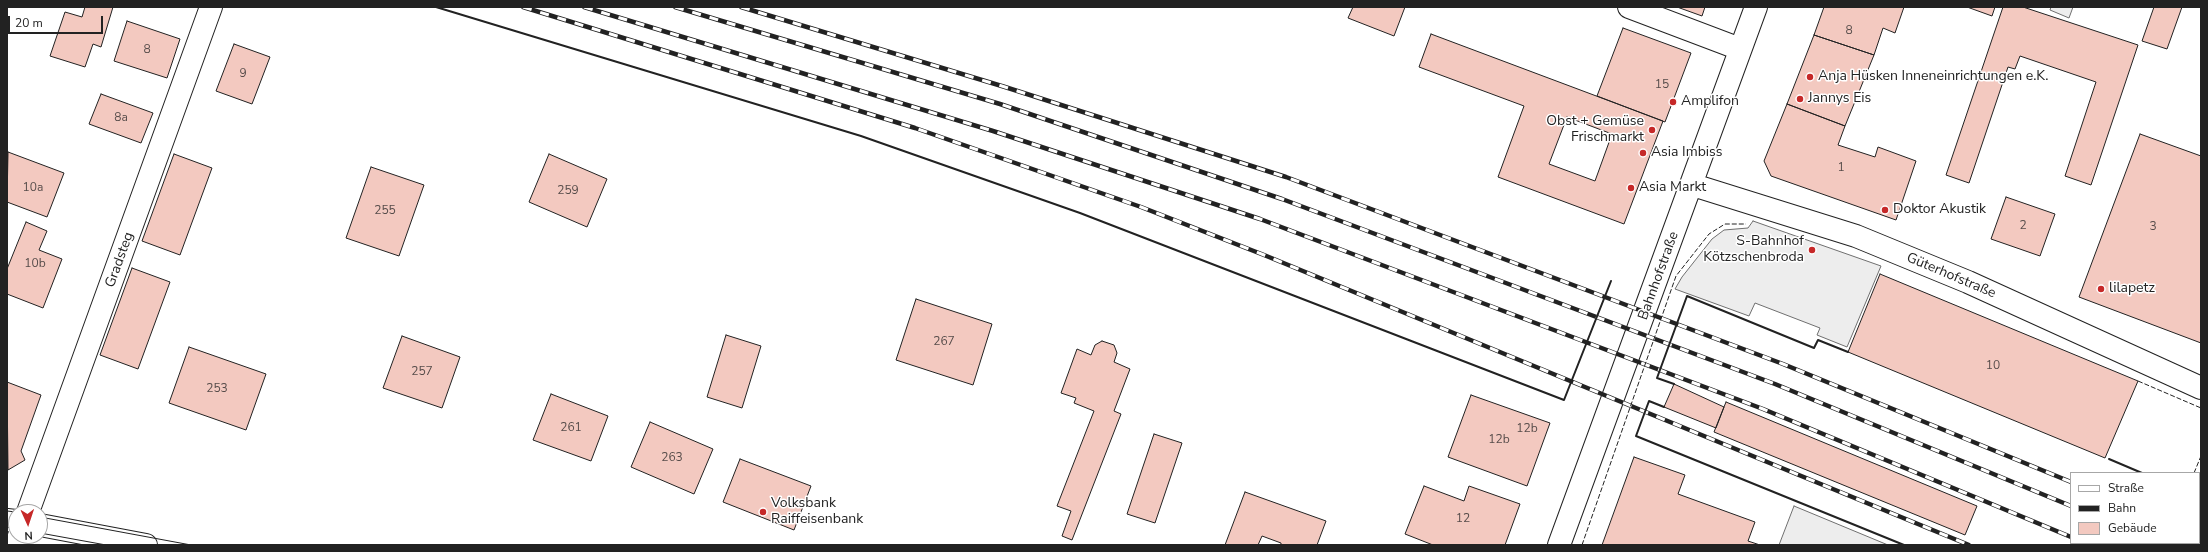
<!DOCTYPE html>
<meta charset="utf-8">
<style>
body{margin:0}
#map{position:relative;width:2208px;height:552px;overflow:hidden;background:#fff;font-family:"Nunito Sans",sans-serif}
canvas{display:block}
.frame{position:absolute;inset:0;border:8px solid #222;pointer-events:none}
.legend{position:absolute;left:2070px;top:472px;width:130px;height:72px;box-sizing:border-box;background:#fff;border:1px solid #a7a7a7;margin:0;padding:5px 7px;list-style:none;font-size:12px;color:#222}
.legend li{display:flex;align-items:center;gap:8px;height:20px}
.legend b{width:20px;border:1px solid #a7a7a7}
.north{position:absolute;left:8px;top:504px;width:40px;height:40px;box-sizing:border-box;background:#fff;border:1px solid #a7a7a7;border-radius:50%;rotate:177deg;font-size:11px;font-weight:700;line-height:16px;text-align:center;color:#222}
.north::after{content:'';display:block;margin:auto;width:14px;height:18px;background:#c62828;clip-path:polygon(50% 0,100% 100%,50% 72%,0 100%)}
.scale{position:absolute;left:8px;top:16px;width:95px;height:18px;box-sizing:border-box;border:2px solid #222;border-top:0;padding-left:5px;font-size:12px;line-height:14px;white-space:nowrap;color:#222;-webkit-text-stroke:3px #fff;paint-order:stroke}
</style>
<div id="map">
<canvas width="2208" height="552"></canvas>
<div class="frame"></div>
<ul class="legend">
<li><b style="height:5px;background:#fff"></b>Straße</li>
<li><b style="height:5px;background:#222"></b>Bahn</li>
<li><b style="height:11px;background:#f3c9c0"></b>Gebäude</li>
</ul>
<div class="north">N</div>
<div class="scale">20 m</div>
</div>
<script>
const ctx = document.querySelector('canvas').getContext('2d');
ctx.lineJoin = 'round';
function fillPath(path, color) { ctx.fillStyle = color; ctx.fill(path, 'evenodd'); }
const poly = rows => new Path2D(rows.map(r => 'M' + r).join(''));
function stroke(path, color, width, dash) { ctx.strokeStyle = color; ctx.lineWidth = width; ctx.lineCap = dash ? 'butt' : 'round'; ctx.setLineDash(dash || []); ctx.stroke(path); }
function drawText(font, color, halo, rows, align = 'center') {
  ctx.font = font + ' "Nunito Sans",sans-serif'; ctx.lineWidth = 3; ctx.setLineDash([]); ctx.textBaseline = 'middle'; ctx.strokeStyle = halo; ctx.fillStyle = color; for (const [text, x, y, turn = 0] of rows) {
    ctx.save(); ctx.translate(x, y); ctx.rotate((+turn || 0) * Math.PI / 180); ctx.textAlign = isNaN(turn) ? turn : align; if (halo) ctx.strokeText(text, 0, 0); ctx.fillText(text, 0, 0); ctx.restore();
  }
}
const parking = poly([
 [2051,7,2073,7,2069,18,2050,10,2051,7],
 [1753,221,1881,266,1847,347,1817,335,1820,328,1755,303,1749,316,1675,289,1682,277,1712,239,1724,230,1748,228,1753,221],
 [1794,506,1888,545,1779,545,1794,506]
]);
const building = poly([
 [85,7,113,7,101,47,93,44,85,67,50,56,65,12,82,17,85,7],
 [1353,7,1405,7,1394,36,1348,18,1353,7],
 [1677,7,1705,7,1702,16,1677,7],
 [1824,7,1904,7,1895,33,1883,28,1874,55,1814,35,1824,7],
 [1967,7,1995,7,1992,16,1967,7],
 [2003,7,2023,7,2138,45,2091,185,2065,176,2096,82,2020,56,2015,69,2008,67,1969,183,1946,175,2003,7],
 [2154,7,2182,7,2167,49,2142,41,2154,7],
 [127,21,180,39,167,78,114,61,127,21],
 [1623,28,1691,53,1665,122,1597,96,1623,28],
 [1431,34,1663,121,1624,224,1498,177,1524,106,1419,67,1431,34],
 [1567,117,1612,134,1595,181,1549,164,1567,117],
 [1814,35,1874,55,1845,126,1787,104,1814,35],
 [234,44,270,57,252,104,216,91,234,44],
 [101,94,153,113,141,143,89,124,101,94],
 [1787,104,1845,126,1838,145,1875,157,1878,147,1916,161,1896,220,1771,176,1764,161,1787,104],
 [2140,134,2201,156,2201,343,2079,297,2140,134],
 [8,152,64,173,47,217,7,202,8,152],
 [174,154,212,168,180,255,142,241,174,154],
 [549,154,607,179,587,227,529,202,549,154],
 [371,167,424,185,399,256,346,238,371,167],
 [2006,197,2055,214,2040,256,1991,239,2006,197],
 [26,222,47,231,39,250,62,259,43,308,7,294,7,269,26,222],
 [132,268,170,282,138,369,100,355,132,268],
 [1880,274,2138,381,2105,458,1848,352,1880,274],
 [916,299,992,324,973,385,896,360,916,299],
 [726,335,761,346,742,408,707,397,726,335],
 [402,336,460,357,442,408,383,388,402,336],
 [1102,341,1114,345,1117,353,1114,362,1130,369,1114,411,1121,414,1072,540,1062,536,1071,511,1057,506,1094,411,1074,403,1076,398,1061,393,1077,349,1091,355,1095,345,1102,341],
 [189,347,266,374,246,430,169,403,189,347],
 [7,382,41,395,21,451,25,460,8,470,7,382],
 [1674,384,1724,407,1716,428,1664,407,1674,384],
 [551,394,608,416,591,461,533,440,551,394],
 [1471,395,1550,423,1527,486,1448,457,1471,395],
 [1726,402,1977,506,1965,535,1714,432,1726,402],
 [650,422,713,449,694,494,631,467,650,422],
 [1154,434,1182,443,1155,523,1127,514,1154,434],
 [1634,457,1685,475,1678,494,1755,522,1748,541,1760,545,1602,545,1634,457],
 [740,459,811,486,794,530,723,502,740,459],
 [1424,486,1464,501,1469,486,1520,504,1505,545,1433,545,1405,534,1424,486],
 [1245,492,1326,521,1317,545,1281,545,1281,543,1262,536,1258,545,1225,545,1245,492]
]);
const minor = poly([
 [1629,7,1740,49],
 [1693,185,1856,236,1968,282,2201,388],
 [28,512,211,7],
 [16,545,19,536],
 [1559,545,1756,7]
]);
const major = poly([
 [7,520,16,521],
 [40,525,146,545]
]);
const tram = poly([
 [7,511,16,512],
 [40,517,191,545],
 [7,527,16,529],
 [40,533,106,545]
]);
const rail = poly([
 [523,7,915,128,1141,207,1264,255,1969,545],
 [584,7,993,131,1260,219,1763,409,2071,537],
 [675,7,1000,104,1282,199,1775,384,2071,506],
 [741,7,1005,87,1286,177,1783,364,2071,482],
 [2199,537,2201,538],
 [2085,543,2090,545],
 [2161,543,2165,545]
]);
const fence = poly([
 [2138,381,2201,408],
 [2194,473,2201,456],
 [1582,545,1676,276,1709,234,1725,224,1746,224]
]);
const wall = poly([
 [436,7,861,136,1080,213,1564,400,1611,281],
 [1674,384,1657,378,1687,296,1814,348,1818,340,1848,352],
 [1664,407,1649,401,1636,436,1904,545],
 [2109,459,2142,473],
 [2199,497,2201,498]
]);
const markers = [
 [1810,77,4,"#c62828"],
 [1800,99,4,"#c62828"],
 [1673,102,4,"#c62828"],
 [1652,130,4,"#c62828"],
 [1643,153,4,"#c62828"],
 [1631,188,4,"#c62828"],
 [1885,210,4,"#c62828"],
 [1812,250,4,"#c62828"],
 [2101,289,4,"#c62828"],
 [763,512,4,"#c62828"]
];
const numberNames = [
 ["8",1849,31],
 ["8",147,50],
 ["9",243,74],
 ["15",1662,85],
 ["8a",121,118],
 ["1",1841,168],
 ["10a",33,188],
 ["259",568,191],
 ["255",385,211],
 ["2",2023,226],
 ["3",2153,227],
 ["10b",35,264],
 ["267",944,342],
 ["10",1993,366],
 ["257",422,372],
 ["253",217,389],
 ["261",571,428],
 ["12b",1527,429],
 ["12b",1499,440],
 ["263",672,458],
 ["12",1463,519]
];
const poiNames = [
 ["Anja Hüsken Inneneinrichtungen e.K.",1818,77],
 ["Jannys Eis",1808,99],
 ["Amplifon",1681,102],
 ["Obst + Gemüse",1644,122,"right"],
 ["Frischmarkt",1644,138,"right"],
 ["Asia Imbiss",1651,153],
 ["Asia Markt",1639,188],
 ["Doktor Akustik",1893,210],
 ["S-Bahnhof",1804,242,"right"],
 ["Kötzschenbroda",1804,258,"right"],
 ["lilapetz",2109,289],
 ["Volksbank",771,504],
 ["Raiffeisenbank",771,520]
];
const streetNames = [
 ["Gradsteg",120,260,-70],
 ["Bahnhofstraße",1659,276,-70],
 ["Güterhofstraße",1951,276,23]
];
fillPath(parking, '#ededed');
stroke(parking, '#6f6f6f', 1);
fillPath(building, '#f3c9c0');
stroke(building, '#222', 1);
stroke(minor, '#222', 24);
stroke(major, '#222', 24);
stroke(minor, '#fff', 22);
stroke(major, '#fff', 22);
stroke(tram, '#222', 1);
stroke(rail, '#222', 4.5);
stroke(rail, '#fff', 3, [9]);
stroke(fence, '#222', 1, [5, 2]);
stroke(wall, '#222', 2);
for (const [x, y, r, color] of markers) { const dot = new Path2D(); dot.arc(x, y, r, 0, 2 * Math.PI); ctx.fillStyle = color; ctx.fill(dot); stroke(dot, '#fff', 1.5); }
drawText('12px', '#564c4a', null, numberNames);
drawText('14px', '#222', '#fff', poiNames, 'left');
drawText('14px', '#222', '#fff', streetNames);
</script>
